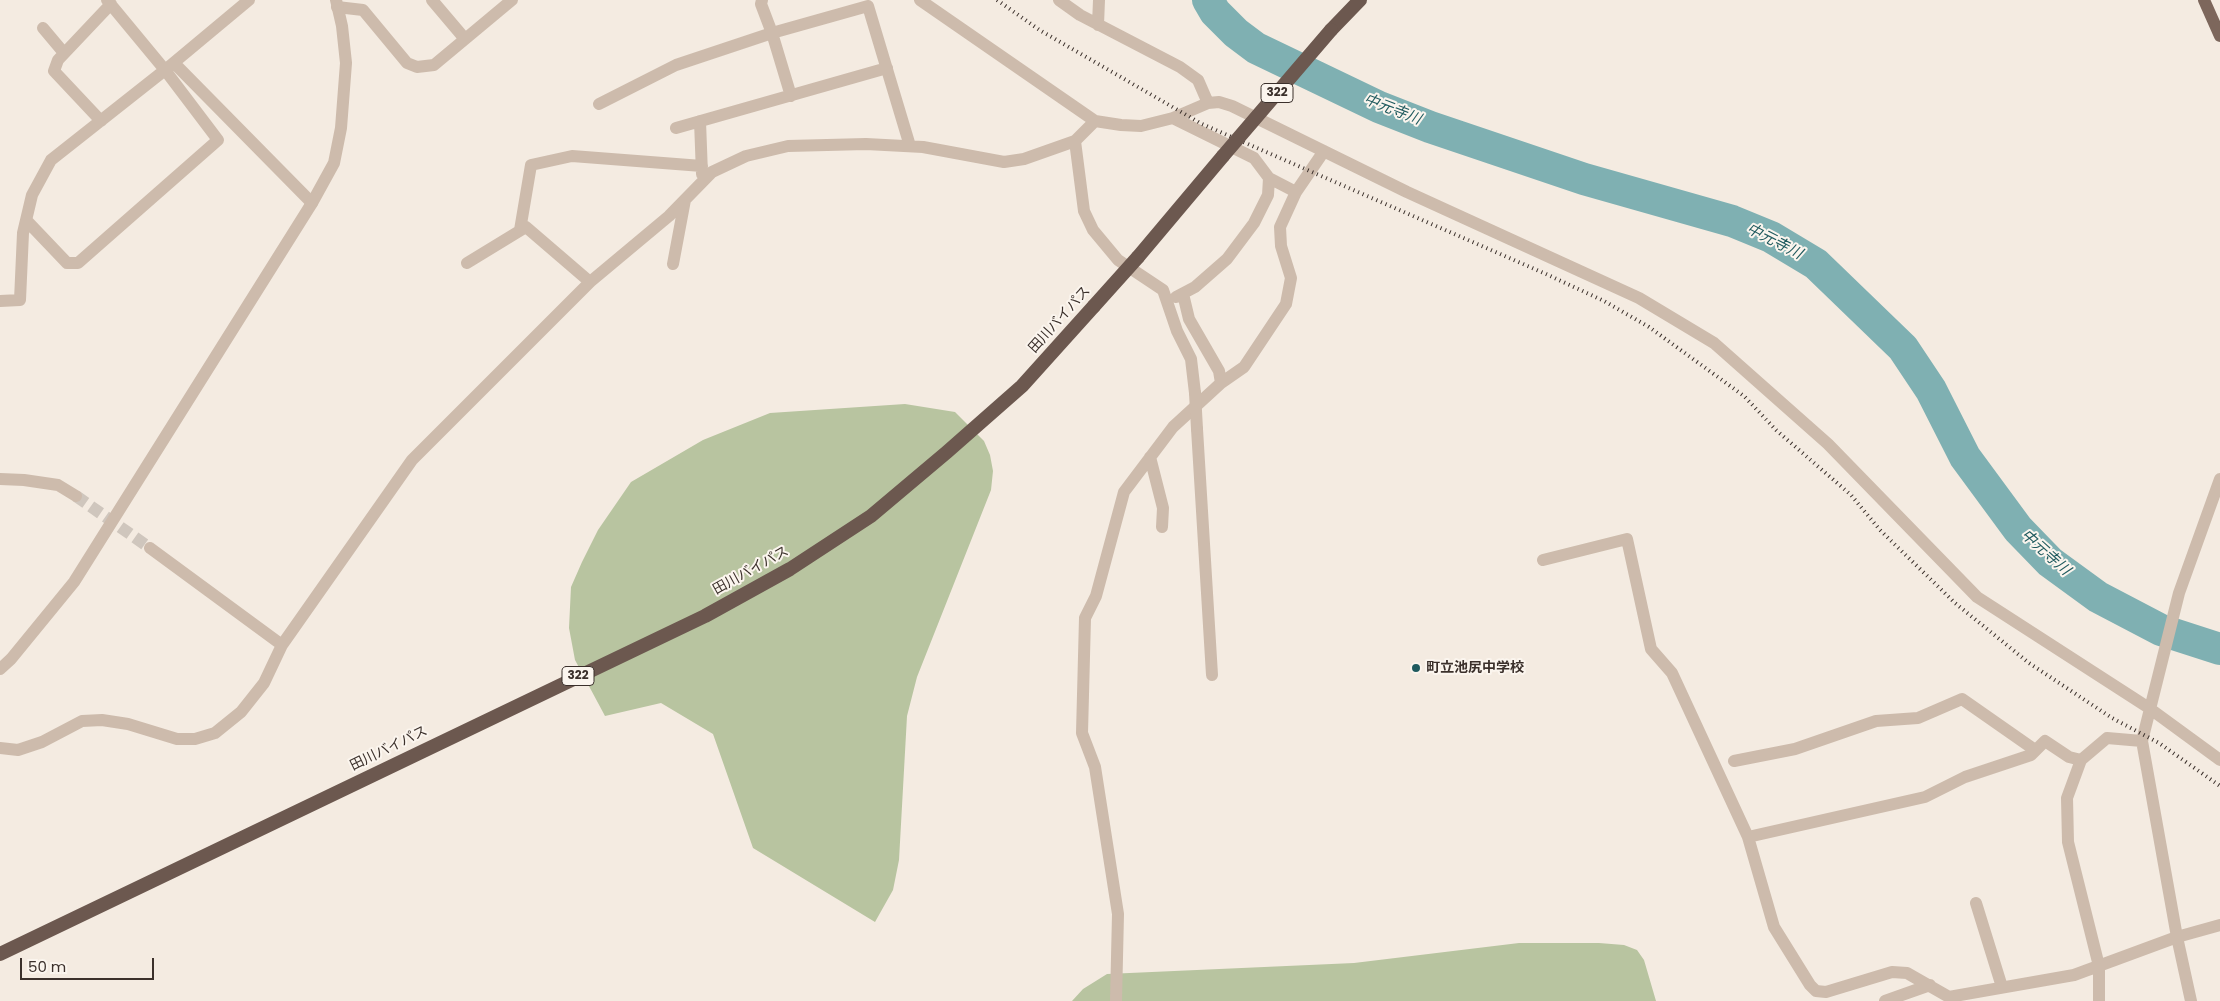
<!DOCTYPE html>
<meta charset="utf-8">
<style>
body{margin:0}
#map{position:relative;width:2220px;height:1001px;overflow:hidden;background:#f4ebe1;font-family:Poppins,sans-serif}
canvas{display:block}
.scale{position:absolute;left:20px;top:958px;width:134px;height:22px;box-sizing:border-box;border:2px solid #3b302b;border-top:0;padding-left:6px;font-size:15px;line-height:18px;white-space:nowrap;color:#3b302b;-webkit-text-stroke:4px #fbf5ee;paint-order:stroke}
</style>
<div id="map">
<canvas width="2220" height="1001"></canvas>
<div class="scale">50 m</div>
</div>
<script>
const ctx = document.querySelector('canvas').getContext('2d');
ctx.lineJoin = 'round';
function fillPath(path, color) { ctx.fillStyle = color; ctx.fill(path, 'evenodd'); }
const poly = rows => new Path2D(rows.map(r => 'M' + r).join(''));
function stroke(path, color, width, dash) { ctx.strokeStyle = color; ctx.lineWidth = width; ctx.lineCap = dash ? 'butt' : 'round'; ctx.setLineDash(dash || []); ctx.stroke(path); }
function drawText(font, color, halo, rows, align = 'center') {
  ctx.font = font + ' Poppins,"Noto Sans JP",sans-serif'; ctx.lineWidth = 4; ctx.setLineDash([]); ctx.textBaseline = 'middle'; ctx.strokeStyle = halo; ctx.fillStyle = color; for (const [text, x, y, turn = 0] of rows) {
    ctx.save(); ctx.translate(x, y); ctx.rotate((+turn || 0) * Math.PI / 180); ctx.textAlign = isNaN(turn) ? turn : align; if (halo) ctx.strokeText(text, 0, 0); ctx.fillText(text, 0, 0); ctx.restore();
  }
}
const green = poly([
 [905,404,955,412,984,441,990,455,993,471,991,490,917,677,907,716,899,860,893,890,875,922,753,848,713,734,661,703,605,716,575,660,569,628,571,587,582,562,598,530,631,482,703,440,770,413],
 [1519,943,1599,943,1624,945,1637,950,1644,960,1656,1001,1072,1001,1083,989,1107,974,1354,963]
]);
const river = poly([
 [1208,0,1215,12,1236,33,1256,48,1379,107,1430,127,1584,179,1732,221,1771,237,1816,264,1903,348,1931,390,1965,457,2018,529,2050,562,2098,597,2161,630,2220,649]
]);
const minorTunnel = poly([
 [76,496,150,548]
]);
const minor = poly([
 [432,0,465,39],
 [762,0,761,4,772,33,791,96],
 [920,0,1095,121,1121,125,1141,126,1173,118,1208,103,1219,102,1232,106,1407,192,1639,298,1714,343,1828,444,1977,597,2149,708,2220,760],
 [1059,0,1080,15,1180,67,1198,80,1208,103],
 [337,7,363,10,407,63,417,67,434,65,512,0],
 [1098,25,1099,0],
 [43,28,64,53],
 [174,63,312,203],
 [599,104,676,65,772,33,868,6,910,146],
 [1173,118,1254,158,1269,178,1268,195,1254,223,1227,259,1195,287,1176,297],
 [101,121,54,71,58,60,111,4],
 [700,121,702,174],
 [676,128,887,68],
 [1075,141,1084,211,1093,230,1118,260,1163,290,1177,331,1191,359,1195,393],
 [1296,192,1324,151],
 [26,220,67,263,78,263,218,140,165,70,107,0],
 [520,230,531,165,572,156,702,166],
 [467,263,526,227,590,282],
 [673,264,685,200],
 [0,301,20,300,23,233,32,195,51,160,165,70,249,0],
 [1221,383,1244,367,1286,304,1291,278,1281,246,1280,227,1296,192,1269,178],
 [1197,429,1212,675],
 [1150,457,1163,508,1162,527],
 [0,479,24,480,58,485,76,496],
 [150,548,282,645],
 [1543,560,1627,539,1651,649,1672,673,1748,837,1925,797,1965,777,2031,755,2045,741,2069,757,2081,760],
 [0,748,18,750,42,742,82,721,102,720,128,724,177,739,195,739,215,733,241,712,264,683,282,645,412,460,590,282,669,216,712,172,746,156,788,146,866,144,923,147,1004,162,1024,159,1075,141,1095,121],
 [1734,761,1795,749,1876,721,1918,718,1962,699,2035,750],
 [1748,837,1774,927,1810,985,1816,991,1826,992,1892,972,1907,973,1949,997,2074,975,2177,937,2220,925],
 [1976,903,2002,987],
 [1116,1001,1118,914,1095,767,1082,733,1085,618,1096,596,1124,492,1173,427,1221,383,1219,371,1189,319,1183,294],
 [1885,1001,1930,985],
 [2099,1001,2099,966,2068,842,2067,798,2081,760,2107,738,2142,741],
 [2191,1001,2177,937,2142,741,2179,593,2220,479]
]);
const tertiary = poly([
 [0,669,11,659,74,582,312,203,334,163,341,128,346,63,342,26,336,0]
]);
const primary = poly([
 [2204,0,2220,36]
]);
const trunk = poly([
 [1331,30,1360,0],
 [1138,257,1223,156],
 [0,954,705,616,790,569,871,516,947,452,1022,386,1094,306]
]);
const rail = poly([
 [997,0,1041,31,1202,124,1546,274,1604,301,1649,327,1744,396,1776,430,1851,495,1880,530,1955,603,2029,663,2112,718,2159,743,2220,786]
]);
const minorBridge = poly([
 [1195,393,1197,429]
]);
const trunkBridge = poly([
 [1223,156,1331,30],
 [1094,306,1138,257]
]);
const markers = [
 [1416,668,5,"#1f5a5e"]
];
const shields = [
 [1277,93,32],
 [578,676,32]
];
const shieldNames = [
 ["322",1277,93],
 ["322",578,676]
];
const streetNames = [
 ["田川バイパス",1060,320,-48],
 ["田川バイパス",751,571,-29],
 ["田川バイパス",389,749,-26]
];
const poiNames = [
 ["町立池尻中学校",1426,668]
];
const waterNames = [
 ["中元寺川",1392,110,21],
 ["中元寺川",1774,242,27],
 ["中元寺川",2045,553,42]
];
fillPath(green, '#b8c4a0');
stroke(river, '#7fb0b2', 32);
stroke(minorTunnel, '#cfc6bd', 12, [12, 6]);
stroke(minor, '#cdbbac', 12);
stroke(tertiary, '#cdbbac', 12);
stroke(primary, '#7d675c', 12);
stroke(trunk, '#6c584f', 14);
stroke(rail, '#3b302b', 4, [1, 4]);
stroke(minorBridge, '#cdbbac', 12);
stroke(trunkBridge, '#6c584f', 14);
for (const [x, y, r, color] of markers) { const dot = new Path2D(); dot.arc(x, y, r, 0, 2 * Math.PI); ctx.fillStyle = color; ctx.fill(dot); stroke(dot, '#fbf5ee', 2); }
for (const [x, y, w] of shields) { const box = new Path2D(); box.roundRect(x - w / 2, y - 9.5, w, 19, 4); ctx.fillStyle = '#fbf5ee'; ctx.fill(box); stroke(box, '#3b302b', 1); }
drawText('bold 12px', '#3b302b', null, shieldNames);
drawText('14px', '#3b302b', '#fbf5ee', streetNames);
drawText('bold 14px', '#3b302b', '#fbf5ee', poiNames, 'left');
drawText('italic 15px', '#1f5a5e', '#fbf5ee', waterNames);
</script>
